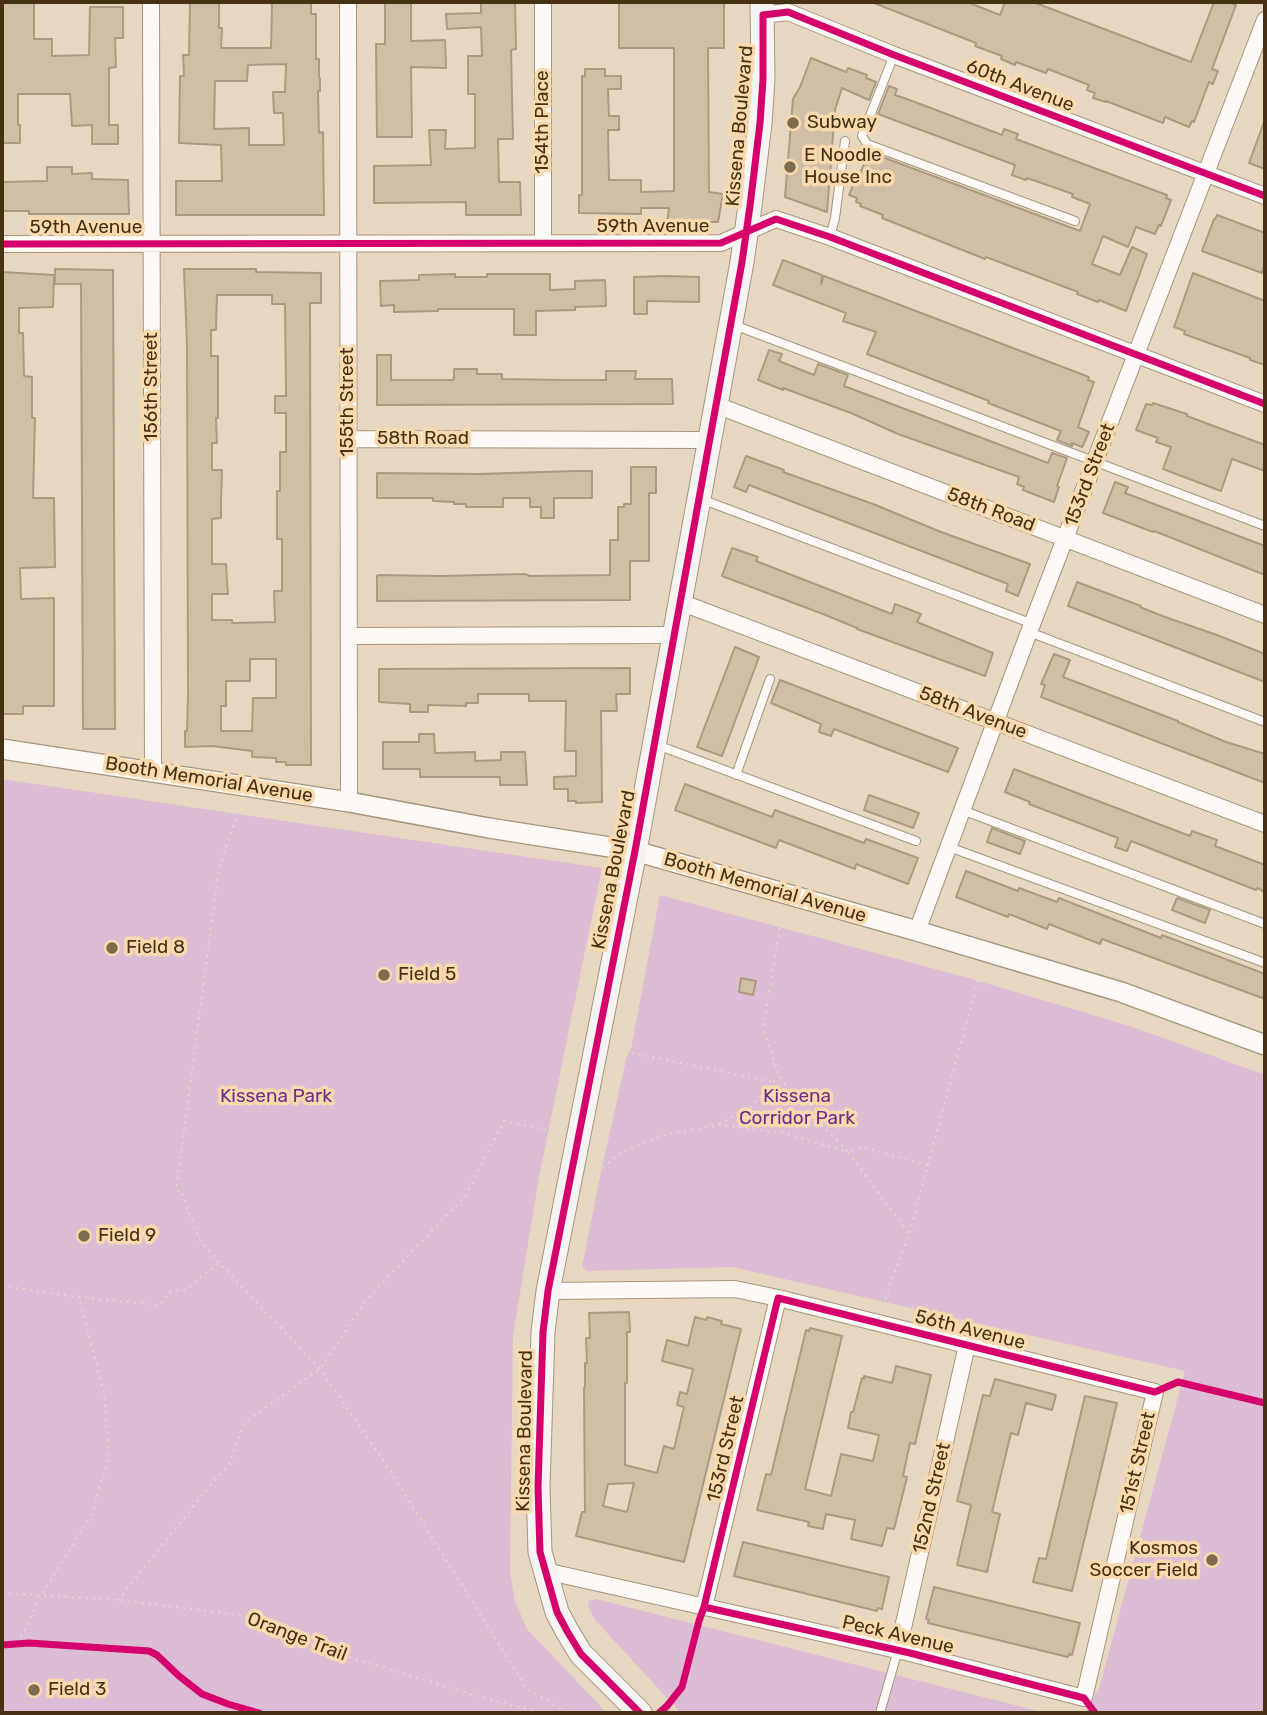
<!DOCTYPE html>
<style>
body{margin:0}
#map{position:relative;width:1267px;height:1715px;overflow:hidden;background:#e8d7c0;font-family:Rubik,sans-serif}
canvas{display:block}
.frame{position:absolute;inset:0;border:4px solid #463212;pointer-events:none}
</style>
<div id="map">
<canvas width="1267" height="1715"></canvas>
<div class="frame"></div>
</div>
<script>
const ctx = document.querySelector('canvas').getContext('2d');
ctx.lineJoin = 'round';
function fillPath(path, color) { ctx.fillStyle = color; ctx.fill(path, 'evenodd'); }
const poly = rows => new Path2D(rows.map(r => 'M' + r).join(''));
function stroke(path, color, width, dash) { ctx.strokeStyle = color; ctx.lineWidth = width; ctx.lineCap = dash ? 'butt' : 'round'; ctx.setLineDash(dash || []); ctx.stroke(path); }
function drawText(font, color, halo, rows, align = 'center') {
  ctx.font = font + ' Rubik,sans-serif'; ctx.lineWidth = 7; ctx.setLineDash([]); ctx.textBaseline = 'middle'; ctx.strokeStyle = halo; ctx.fillStyle = color; for (const [text, x, y, turn = 0] of rows) {
    ctx.save(); ctx.translate(x, y); ctx.rotate((+turn || 0) * Math.PI / 180); ctx.textAlign = isNaN(turn) ? turn : align; if (halo) ctx.strokeText(text, 0, 0); ctx.fillText(text, 0, 0); ctx.restore();
  }
}
const green = poly([
 [2,779,602,868,539,1177,513,1336,510,1572,515,1601,527,1629,607,1713,2,1713],
 [660,895,972,979,1133,1027,1265,1075,1265,1713,1084,1713,1099,1689,1185,1371,732,1267,587,1271,582,1267,601,1172,627,1056,631,1049],
 [596,1599,1046,1713,681,1713,595,1620,588,1606,589,1601]
]);
const building = poly([
 [2,2,34,2,34,39,52,39,52,56,89,55,90,7,123,7,123,38,115,38,116,67,109,68,109,125,118,125,118,144,92,144,92,125,72,126,70,94,18,94,18,125,20,125,20,143,2,143,2,2],
 [190,2,219,2,219,28,222,28,221,48,271,48,272,2,311,2,311,14,316,14,316,59,319,59,319,78,320,78,320,91,318,91,319,133,323,132,324,215,176,215,176,181,222,181,221,145,179,143,180,76,184,76,183,55,189,55,190,2],
 [286,64,285,92,273,92,274,113,283,113,284,145,249,145,249,128,214,129,215,81,247,81,248,65,286,64],
 [385,2,411,2,411,41,445,40,446,68,411,67,412,137,377,137,376,44,385,44,385,2],
 [481,2,515,2,516,49,511,50,513,139,498,139,499,182,520,182,521,215,466,215,466,202,374,203,374,166,431,165,429,130,446,130,445,149,475,148,475,94,468,94,468,56,482,56,481,27,447,29,446,14,481,13,481,2],
 [619,2,724,2,724,48,708,48,709,192,723,194,718,222,667,222,669,208,641,208,641,214,579,213,579,195,582,195,582,76,585,76,585,69,605,69,605,76,621,76,621,89,608,89,609,116,619,116,619,130,608,130,609,180,641,180,641,192,674,191,674,48,619,48,619,2],
 [874,2,967,2,1000,15,1005,2,1033,2,1191,62,1214,2,1227,2,1236,5,1212,69,1218,71,1213,84,1209,82,1194,122,1192,121,1189,127,1165,117,1163,123,1106,101,1106,102,1093,98,1095,93,1087,90,1089,85,1048,69,1046,73,1016,62,1015,65,1001,59,1002,56,975,46,976,43,874,3,874,2],
 [811,58,846,72,848,68,867,75,866,78,876,82,869,100,842,88,835,110,827,212,785,197,793,99,800,87,811,58],
 [889,86,897,89,895,95,907,99,1002,135,1004,129,1018,134,1016,139,1167,195,1166,198,1171,200,1161,226,1159,225,1155,234,1136,227,1128,247,1103,236,1092,264,1120,275,1132,247,1147,254,1126,311,1099,300,1098,302,1077,294,1078,292,986,257,985,259,882,218,883,215,860,206,861,204,856,202,857,198,849,195,857,176,859,176,869,152,1080,231,1090,204,1072,197,1073,194,1027,178,1026,180,1012,175,1015,165,878,114,889,86],
 [1264,122,1265,122,1265,169,1249,163,1264,122],
 [47,167,72,167,72,174,92,173,92,179,128,180,129,214,29,214,29,211,2,211,2,182,47,181,47,167],
 [1217,215,1265,233,1265,263,1262,273,1202,251,1214,219,1215,219,1217,215],
 [783,260,822,275,821,284,824,276,1089,377,1088,380,1094,382,1078,427,1089,432,1082,447,1072,443,1072,446,1057,440,1061,431,988,403,989,401,867,354,876,332,843,321,846,313,773,285,783,260],
 [55,269,113,270,115,729,83,729,81,284,55,284,55,269],
 [184,269,256,269,256,272,321,273,321,303,310,303,311,765,286,765,286,762,276,762,276,758,252,757,252,751,212,746,185,747,185,731,187,731,188,693,187,344,184,269],
 [217,295,272,295,272,304,285,304,286,396,275,396,275,413,286,413,286,452,280,452,280,491,277,491,277,539,282,539,282,591,274,591,275,622,232,623,232,620,212,620,212,594,228,594,226,564,212,564,212,519,221,518,221,500,222,470,212,470,212,443,217,443,216,418,218,418,218,356,211,356,211,330,216,330,217,295],
 [250,659,276,659,276,698,253,698,252,731,221,731,221,706,226,706,226,681,250,681,250,659],
 [2,272,54,275,53,307,19,308,19,333,23,333,24,376,32,377,32,418,35,418,33,498,54,498,55,567,20,568,21,599,54,598,54,706,23,706,23,714,2,714,2,272],
 [1193,273,1265,301,1265,365,1250,360,1250,358,1184,334,1185,331,1174,327,1193,273],
 [455,274,455,277,487,277,487,274,550,274,550,290,575,289,575,281,605,280,606,306,575,307,575,310,536,311,536,335,514,335,514,309,438,309,438,311,394,312,394,305,381,306,380,281,419,280,419,275,455,274],
 [668,276,699,277,699,302,647,301,647,314,634,314,634,277,668,276],
 [769,350,782,354,779,361,814,375,818,364,848,375,844,386,1035,458,1048,463,1052,453,1067,458,1057,486,1059,487,1054,502,1023,490,1024,487,1017,484,1019,477,898,434,851,413,783,388,783,390,758,380,769,350],
 [377,355,391,355,391,380,452,380,454,379,454,369,477,369,477,374,502,374,502,379,566,380,606,380,606,371,636,371,635,379,672,379,673,404,377,405,377,355],
 [1153,403,1187,414,1187,416,1211,425,1265,445,1265,471,1232,459,1221,491,1163,469,1171,447,1156,442,1158,438,1136,430,1146,404,1152,405,1153,403],
 [746,456,784,470,783,472,873,504,941,532,1030,564,1018,596,1006,591,1008,584,775,495,749,485,746,492,734,487,746,456],
 [631,467,656,467,656,493,649,493,649,561,630,561,630,600,377,601,377,576,379,575,441,576,525,574,530,576,610,575,610,540,618,540,618,507,624,507,624,504,631,504,631,467],
 [574,471,592,471,592,498,554,498,554,518,541,518,541,507,530,507,530,498,503,498,503,507,466,507,466,504,454,504,454,502,433,501,433,498,377,498,377,473,479,474,574,471],
 [1115,482,1128,487,1125,493,1265,546,1265,575,1167,536,1154,531,1153,532,1103,513,1115,482],
 [732,548,758,557,756,561,879,609,892,614,895,604,921,614,917,622,993,653,985,676,857,629,857,628,823,614,722,576,732,548],
 [1077,582,1141,606,1140,607,1165,617,1217,635,1265,654,1265,682,1068,606,1077,582],
 [735,647,759,657,722,756,697,747,735,647],
 [1054,654,1070,660,1063,677,1178,721,1178,722,1226,742,1265,754,1265,783,1041,697,1045,685,1041,684,1054,654],
 [630,668,630,694,616,694,617,711,601,711,602,802,576,803,576,801,568,801,568,789,554,789,554,777,576,776,576,751,565,751,566,701,529,701,529,694,478,694,478,703,466,703,466,706,428,705,428,712,410,712,410,704,379,702,379,669,630,668],
 [780,680,958,748,948,772,834,729,831,736,819,732,821,724,771,703,780,680],
 [419,734,434,734,435,753,475,752,475,761,501,760,501,752,525,752,527,785,500,785,500,777,420,777,420,769,383,769,383,742,419,742,419,734],
 [1014,769,1190,836,1192,831,1217,840,1215,846,1265,865,1265,892,1257,888,1256,890,1131,841,1127,851,1115,847,1118,838,1029,804,1030,802,1005,792,1014,769],
 [685,784,772,817,775,810,864,843,866,839,918,858,908,884,856,864,855,869,779,840,776,848,675,810,685,784],
 [869,795,919,813,913,828,864,810,869,795],
 [992,828,1025,841,1020,854,987,842,992,828],
 [966,871,1018,891,1019,888,1057,902,1059,898,1161,938,1162,935,1265,974,1265,999,1102,939,1100,944,1049,924,1047,929,1009,914,1008,917,956,897,966,871],
 [1177,898,1210,910,1205,923,1172,910,1177,898],
 [741,978,756,981,753,995,739,992,741,978],
 [629,1312,630,1332,627,1332,627,1383,625,1383,625,1465,657,1473,664,1446,674,1449,684,1407,677,1405,680,1392,687,1394,693,1369,662,1361,667,1340,688,1346,695,1317,706,1320,707,1317,722,1321,721,1324,741,1329,684,1562,576,1536,582,1512,585,1512,584,1388,585,1388,585,1363,587,1363,586,1338,590,1338,589,1313,629,1312],
 [634,1483,627,1512,603,1506,608,1484,634,1483],
 [810,1328,842,1336,805,1489,831,1496,841,1454,873,1461,879,1435,848,1428,851,1412,853,1412,862,1378,864,1379,864,1376,892,1383,896,1366,931,1375,915,1444,910,1443,903,1476,907,1477,894,1529,887,1528,882,1546,851,1539,855,1520,826,1514,823,1529,808,1526,809,1522,757,1510,766,1474,771,1475,806,1330,809,1331,810,1328],
 [995,1379,1056,1395,1052,1410,1026,1403,1018,1435,1011,1433,992,1512,1000,1514,987,1572,957,1565,971,1505,957,1501,983,1395,990,1396,995,1379],
 [1085,1396,1117,1403,1072,1591,1033,1582,1039,1558,1046,1559,1085,1396],
 [743,1542,889,1577,882,1609,878,1608,877,1611,734,1576,743,1542],
 [934,1587,1080,1623,1072,1655,1069,1654,1068,1657,928,1623,929,1620,926,1619,934,1587]
]);
const path = poly([
 [238,812,219,868,176,1190,181,1191,199,1239,220,1264,320,1369,391,1472,527,1689,569,1713],
 [781,921,763,1028,779,1076,795,1097,848,1152,862,1147,928,1165],
 [618,1050,774,1082],
 [719,1124,751,1107,779,1076],
 [598,1173,619,1153,660,1136,718,1125,784,1133,848,1152,909,1234],
 [2,1286,79,1297,159,1305,171,1291,186,1290,207,1272,220,1264],
 [883,1305,909,1234,979,977],
 [2,1593,118,1600,255,1617,310,1643,322,1646,342,1655,487,1699,543,1713],
 [118,1600,204,1493,229,1464,245,1422,320,1369,367,1299,466,1195,504,1121,553,1131],
 [18,1643,41,1596,92,1514,109,1456,104,1392,79,1297]
]);
const service = poly([
 [894,55,862,136,867,144,1075,221],
 [830,237,835,218,845,141],
 [734,325,1265,526],
 [701,499,1033,624],
 [1029,632,1265,722],
 [657,745,916,841],
 [736,775,770,679],
 [962,810,1265,924],
 [949,847,1265,963],
 [880,1713,898,1650]
]);
const minor = poly([
 [151,2,153,772],
 [348,2,349,802],
 [543,2,543,243],
 [763,15,788,12,894,55,1265,196],
 [2,244,721,243,776,219,830,237,1265,404],
 [716,405,1265,615],
 [348,439,709,440],
 [680,602,1265,824],
 [349,636,674,635],
 [917,931,1029,632,1265,20],
 [545,1571,910,1653,1084,1698,1155,1392,778,1298,735,1289,548,1291],
 [704,1607,778,1298],
 [898,1650,967,1345]
]);
const tertiary = poly([
 [2,749,349,802,489,828,635,851,917,931,1121,992,1265,1045]
]);
const secondary = poly([
 [640,1713,581,1654,567,1631,557,1612,540,1552,538,1487,543,1332,548,1291,635,851,742,262,750,206,760,123,763,79,762,2]
]);
const cycleway = poly([
 [2,244,721,243,776,219,830,237,1265,404],
 [704,1607,910,1653,1084,1698,1095,1713],
 [2,1645,29,1643,149,1651,157,1655,179,1676,202,1694,228,1704,259,1713],
 [640,1713,581,1654,567,1631,557,1612,540,1552,538,1487,543,1332,548,1291,635,851,742,262,750,206,760,123,763,79,763,15,788,12,894,55,1265,196],
 [659,1713,667,1706,682,1687,699,1621,704,1607,778,1298,1155,1392,1178,1382,1265,1403]
]);
const markers = [
 [793,123,7,"#7f6c4f"],
 [790,167,7,"#7f6c4f"],
 [112,948,7,"#7f6c4f"],
 [384,975,7,"#7f6c4f"],
 [84,1236,7,"#7f6c4f"],
 [1212,1560,7,"#7f6c4f"],
 [34,1690,7,"#7f6c4f"]
];
const streetNames = [
 ["60th Avenue",1020,86,21],
 ["154th Place",543,122,-90],
 ["Kissena Boulevard",740,126,-85],
 ["59th Avenue",653,227],
 ["59th Avenue",86,228],
 ["156th Street",152,387,-90],
 ["155th Street",348,402,-90],
 ["58th Road",423,439],
 ["153rd Street",1090,475,-69],
 ["58th Road",991,510,21],
 ["58th Avenue",973,713,21],
 ["Booth Memorial Avenue",209,780,9],
 ["Kissena Boulevard",614,870,-79],
 ["Booth Memorial Avenue",765,888,16],
 ["56th Avenue",970,1330,14],
 ["Kissena Boulevard",525,1431,-89],
 ["153rd Street",726,1449,-77],
 ["151st Street",1138,1463,-77],
 ["152nd Street",932,1498,-77],
 ["Peck Avenue",898,1635,13],
 ["Orange Trail",297,1637,21]
];
const poiNames = [
 ["Subway",807,123],
 ["E Noodle",804,156],
 ["House Inc",804,178],
 ["Field 8",126,948],
 ["Field 5",398,975],
 ["Field 9",98,1236],
 ["Kosmos",1198,1549,"right"],
 ["Soccer Field",1198,1571,"right"],
 ["Field 3",48,1690]
];
const parkNames = [
 ["Kissena Park",276,1097],
 ["Kissena",797,1097],
 ["Corridor Park",797,1119]
];
fillPath(green, '#ddbcd5');
fillPath(building, '#d0bfa6');
stroke(building, '#ac9b81', 2);
stroke(service, '#a7967c', 10);
stroke(minor, '#a7967c', 18);
stroke(tertiary, '#a7967c', 22);
stroke(secondary, '#a7967c', 25);
stroke(path, '#ddd7cf', 2.5, [2, 5]);
stroke(service, '#fcf9f6', 8);
stroke(minor, '#fcf9f6', 16);
stroke(tertiary, '#fcf9f6', 19);
stroke(secondary, '#f5f4f2', 23);
stroke(cycleway, '#d6006c', 7);
for (const [x, y, r, color] of markers) { const dot = new Path2D(); dot.arc(x, y, r, 0, 2 * Math.PI); ctx.fillStyle = color; ctx.fill(dot); stroke(dot, '#f9daaf', 2.5); }
drawText('19px', '#463212', '#f9daaf', streetNames);
drawText('19px', '#463212', '#f9daaf', poiNames, 'left');
drawText('19px', '#702c89', '#f9daaf', parkNames);
</script>
